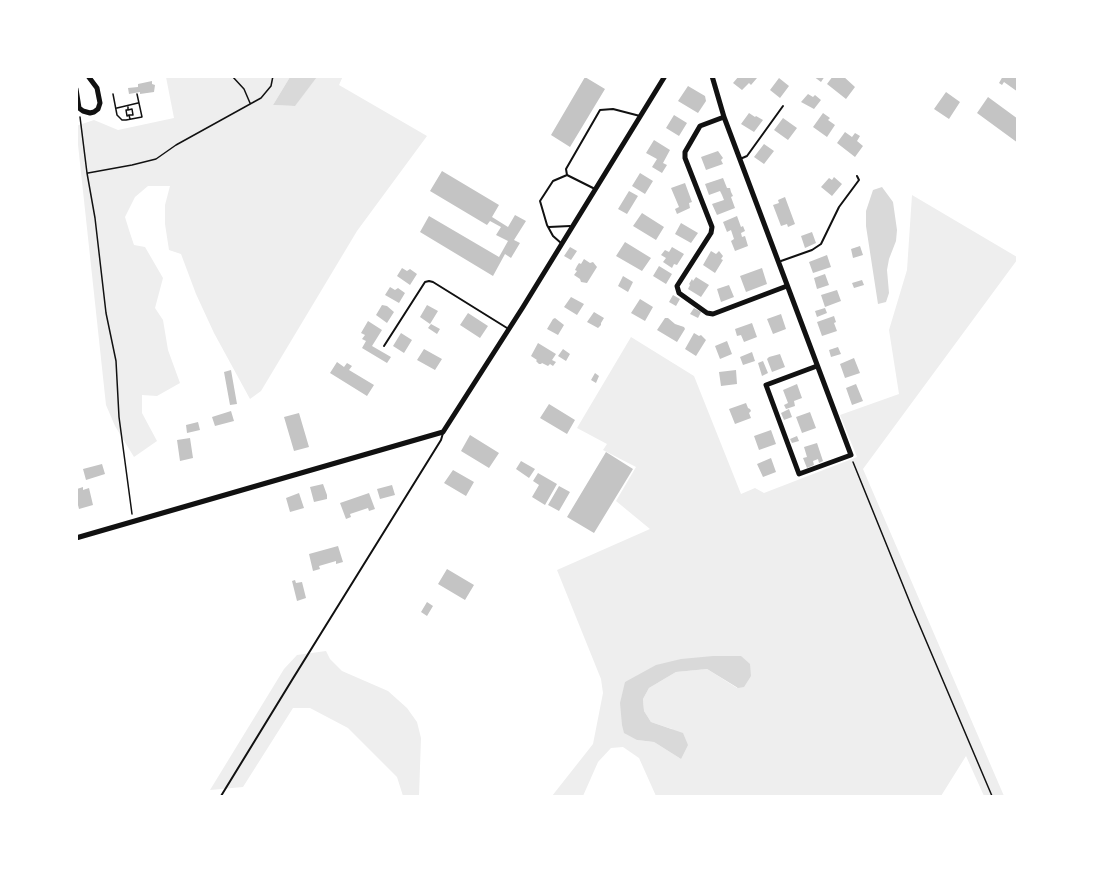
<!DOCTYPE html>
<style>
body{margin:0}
#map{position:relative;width:1094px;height:873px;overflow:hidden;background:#fff;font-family:"Open Sans",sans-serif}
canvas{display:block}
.frame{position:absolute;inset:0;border:78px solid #fff;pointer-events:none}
</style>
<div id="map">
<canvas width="1094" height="873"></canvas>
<div class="frame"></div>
</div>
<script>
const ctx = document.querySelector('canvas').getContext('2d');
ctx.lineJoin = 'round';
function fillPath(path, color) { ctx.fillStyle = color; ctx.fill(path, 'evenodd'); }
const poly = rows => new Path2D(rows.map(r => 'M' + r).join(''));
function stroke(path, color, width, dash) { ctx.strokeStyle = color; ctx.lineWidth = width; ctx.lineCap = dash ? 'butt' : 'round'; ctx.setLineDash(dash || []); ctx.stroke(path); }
const green = poly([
 [343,76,339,85,427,136,357,231,261,391,250,399,214,333,196,294,181,254,169,250,165,224,165,205,170,186,148,186,135,197,125,217,129,230,134,245,145,247,163,278,155,308,163,320,168,350,180,383,157,396,142,395,142,413,157,441,134,457,115,426,106,405,76,126,94,120,118,130,174,118,166,77,290,77,273,105,294,106,317,77],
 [912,195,1017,257,1017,260,863,469,1004,796,984,796,966,756,941,796,656,796,639,758,623,747,611,748,598,762,583,796,552,796,593,744,603,693,601,679,557,570,650,529,616,501,636,467,603,450,607,444,577,428,631,337,694,376,741,494,755,488,764,493,857,457,840,415,899,394,889,330,907,270],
 [741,656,737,688,707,669,676,672,649,688,643,699,644,711,651,722,672,729,681,759,654,742,637,740,625,682],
 [326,651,330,659,342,671,388,691,407,708,417,722,421,738,419,796,403,796,397,777,348,728,310,708,293,708,243,787,210,790,284,669,297,655]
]);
const water = poly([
 [290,77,317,77,295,106,273,105],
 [882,187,893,202,897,230,896,241,889,259,887,270,889,293,886,302,878,304,866,226,866,211,873,190],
 [713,656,741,656,750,664,751,676,744,687,738,688,707,669,676,672,649,688,643,699,644,711,651,722,683,733,688,745,681,759,654,742,637,740,624,733,622,725,620,703,625,682,656,665,681,659]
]);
const building = poly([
 [739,76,756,76,757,78,751,85,749,83,742,90,733,83],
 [813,76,825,76,821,82],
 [833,76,843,76,855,87,846,99,827,84],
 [1003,76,1018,76,1018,92,1004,82,1002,85,999,83],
 [585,77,605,89,570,147,551,135],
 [779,78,789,86,780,98,770,90],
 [152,81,152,84,155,85,154,92,140,94,140,92,129,94,128,88,138,87,138,84],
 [688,86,705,96,706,101,698,113,678,101],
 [946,92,960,102,949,119,934,109],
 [808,94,813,97,815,95,821,100,814,109,801,102],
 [988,97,1018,119,1018,143,977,113],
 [749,113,755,117,756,116,763,120,754,132,741,124],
 [823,113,830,118,828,120,835,125,827,137,813,127],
 [674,115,687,123,679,136,666,128],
 [783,118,797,128,788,140,774,130],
 [845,132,852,137,855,133,860,136,857,141,863,146,855,157,837,143],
 [654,140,670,150,663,163,667,165,662,173,652,167,657,159,646,153],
 [764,144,774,151,764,164,754,157],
 [718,151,723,158,721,160,723,164,706,170,701,157],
 [442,171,499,205,492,217,508,227,515,215,526,221,514,240,520,243,511,258,505,254,493,276,420,232,429,216,499,257,508,241,496,235,501,227,490,221,487,225,430,191],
 [640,173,653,181,645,194,632,186],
 [834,177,842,184,832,196,821,187,829,178,832,180],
 [723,178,727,188,730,188,731,192,733,196,731,197,735,208,717,215,712,204,724,200,722,195,720,191,709,195,705,184],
 [685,183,692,202,689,203,690,208,677,214,675,209,679,207,671,188],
 [629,191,638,196,627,214,618,209],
 [785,197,795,224,788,227,787,224,781,226,773,205,779,203,778,200],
 [642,213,664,227,656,240,633,226],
 [737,216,741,227,743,226,745,231,741,233,742,237,745,236,748,246,735,251,731,241,734,239,731,230,727,232,723,222],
 [681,223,698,233,691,243,675,234],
 [812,232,816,243,805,248,801,236],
 [625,242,651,258,642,271,616,256],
 [860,246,863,255,853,258,851,249],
 [570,247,577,251,571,260,564,256],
 [672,247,684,254,677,265,674,264,672,268,663,262,666,258,661,255,665,250,669,252],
 [711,251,716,254,719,251,723,256,721,259,723,260,715,273,703,265],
 [827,255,831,267,813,273,809,262],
 [584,259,590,263,593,262,597,267,587,283,581,282,580,279,574,275,577,271,575,270,577,266,579,263,581,264],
 [659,266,672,274,666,284,653,276],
 [402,268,407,271,410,269,417,274,410,285,397,276],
 [762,268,767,284,746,292,740,276],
 [825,274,829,285,817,289,814,278],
 [623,276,633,282,628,292,618,286],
 [696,277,709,285,701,297,688,289,690,285,689,284,692,279,693,281],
 [862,280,864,285,854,288,852,283],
 [729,285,734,297,721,302,717,289],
 [390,287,395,290,398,288,405,293,399,303,385,295],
 [837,290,841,301,825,307,821,295],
 [673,295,680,299,676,306,669,302],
 [571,297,584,304,577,315,564,307],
 [640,299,653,307,645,321,631,313],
 [382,305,387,306,394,312,387,323,376,315],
 [427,305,438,311,430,324,420,317],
 [694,308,701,312,698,318,690,314],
 [825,308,827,313,817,317,815,311],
 [594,312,604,318,601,323,601,325,598,328,587,322],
 [468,313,488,326,480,338,460,325],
 [781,314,786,329,773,334,767,319],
 [834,316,836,322,834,323,837,331,822,336,817,322],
 [555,318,564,325,558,335,547,329,553,319],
 [665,318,668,318,675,324,684,327,685,329,677,342,657,330],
 [368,321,382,330,372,346,391,357,387,363,362,348,366,341,362,339,365,335,361,333],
 [752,323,757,337,744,342,741,335,737,336,735,329],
 [431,324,440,329,437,334,428,328],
 [401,333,412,340,404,353,393,346],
 [694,333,699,336,701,335,706,340,696,356,685,349],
 [727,341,732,354,720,359,715,346],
 [538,343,556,354,552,360,556,362,553,366,550,364,548,366,542,363,541,364,539,364,536,361,537,360,531,356],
 [838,347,841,354,831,357,829,350],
 [424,349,442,359,435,370,417,360],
 [563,349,570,354,566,361,558,356],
 [752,352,755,361,743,365,740,357],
 [780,354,785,367,772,372,767,359,769,357],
 [854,358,860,373,845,378,840,364],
 [763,361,768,373,762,376,758,363],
 [337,362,344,367,347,363,352,366,349,370,374,385,367,396,330,373],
 [231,370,237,404,230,405,224,372],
 [736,370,737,384,721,386,719,372],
 [595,373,599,376,596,383,591,380],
 [797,384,802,398,794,401,795,406,786,409,784,405,788,403,783,390],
 [856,384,863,401,852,405,846,388],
 [746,403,748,408,750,409,751,411,749,413,751,418,735,424,729,409],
 [549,404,575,420,567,434,540,418],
 [789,409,792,417,784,420,781,413],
 [231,411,234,421,215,426,212,417],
 [810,412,816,428,802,433,796,417],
 [299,413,309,447,294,451,284,417],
 [198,422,200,430,187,433,186,425],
 [771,430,776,444,759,450,754,436],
 [470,435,499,453,489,468,461,451],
 [797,436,799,441,792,443,790,439],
 [190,438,193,458,180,461,177,440],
 [817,443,823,461,819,463,818,459,813,461,814,465,807,468,803,458,807,457,804,447],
 [606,452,633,469,594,533,567,517],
 [771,458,776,472,763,477,757,464],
 [521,461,535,469,529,478,516,469],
 [102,464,105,474,86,480,83,469],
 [453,470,474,482,466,496,444,483],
 [538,473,557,484,545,505,532,497,539,485,533,481],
 [323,484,327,495,327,499,314,502,310,487],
 [392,485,395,495,380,499,377,489],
 [559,486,570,492,559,511,548,505],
 [83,487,83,490,89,488,93,505,79,509,76,497,77,489],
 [299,493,304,508,290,512,286,498],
 [369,493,375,509,369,511,368,508,350,514,351,517,346,519,340,503],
 [338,546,343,562,336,564,336,561,319,566,320,569,313,571,309,554],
 [447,569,474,585,465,600,438,584],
 [295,580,296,583,302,582,306,598,297,601,292,581],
 [427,602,433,606,427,616,421,612]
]);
const path = poly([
 [232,76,244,89,250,103],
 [113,94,117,115,122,120,126,120,142,117,137,94],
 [128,107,128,110,132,109,133,115,129,115,130,119],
 [117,108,138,103],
 [127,110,126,110,127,116,129,115],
 [80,117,87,173,95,218,106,313,116,361,119,417,132,514],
 [88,173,132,165,156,159,176,145,261,98,271,86,273,76],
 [853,462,913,610,992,796]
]);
const service = poly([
 [740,159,747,156,783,106],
 [595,189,567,175,566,169,600,110,613,109,640,116],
 [549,227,570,226],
 [561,243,553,236,547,225,540,201,553,181,567,175],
 [781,261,812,250,821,244,839,207,859,180,857,176],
 [384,346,425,282,429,281,433,282,507,328],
 [221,796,292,680,441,440,443,433]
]);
const minor = poly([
 [712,76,724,117,851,455,799,474,766,385,817,366],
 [76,89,79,108,83,111,90,113,94,112,98,109,100,103,97,88,88,76],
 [724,117,700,126,685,152,685,158,712,227,711,233,677,286,679,293,707,313,713,314,787,286],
 [76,538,443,432,523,307,665,76]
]);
fillPath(green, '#eee');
fillPath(water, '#d9d9d9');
fillPath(building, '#c4c4c4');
stroke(path, '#111', 1.5);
stroke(service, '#111', 2);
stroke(minor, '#111', 5);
</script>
